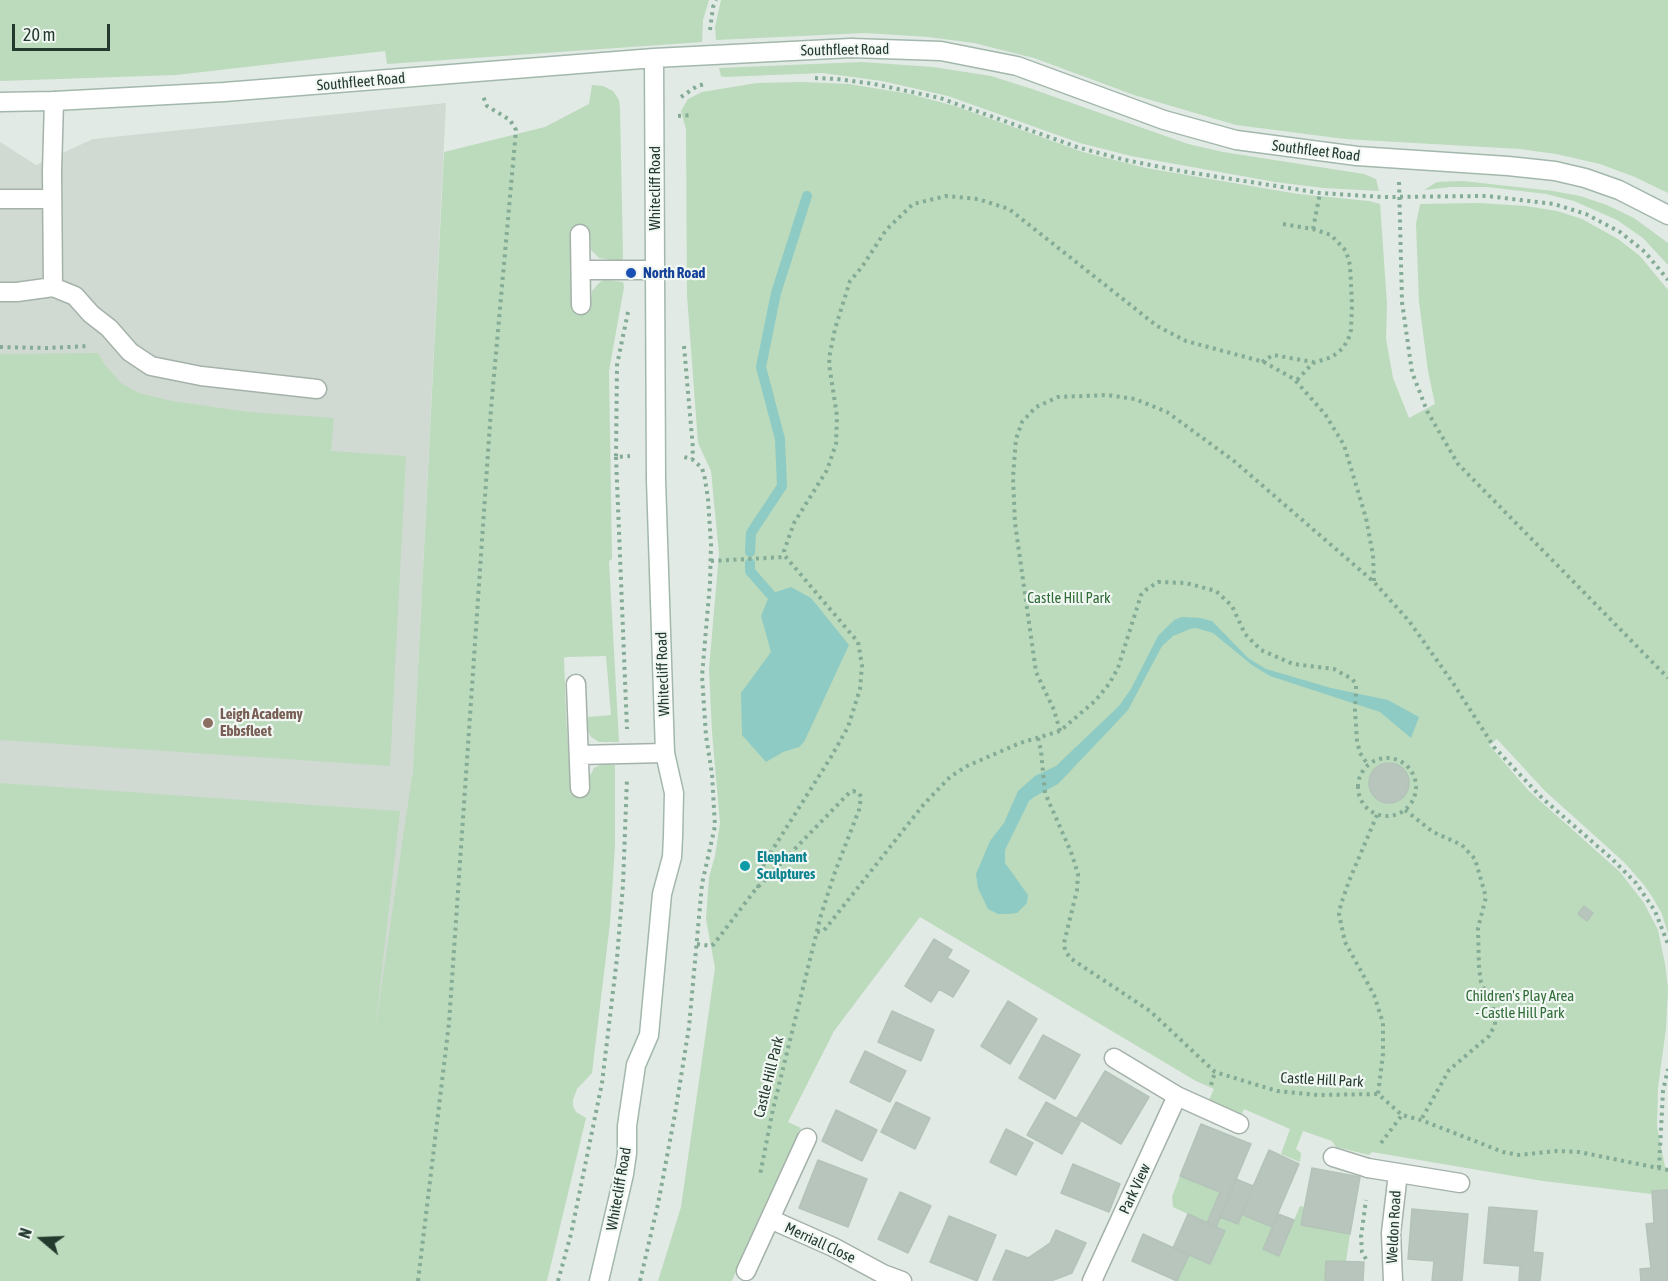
<!DOCTYPE html>
<style>
body{margin:0}
#map{position:relative;width:1668px;height:1281px;overflow:hidden;background:#e1eae4;font-family:"Asap Condensed",sans-serif}
canvas{display:block}
.north{position:absolute;left:12px;top:1209px;width:60px;height:60px;-webkit-text-stroke:4px #f1f7f3;paint-order:stroke;rotate:289deg;font-size:16px;font-weight:700;line-height:24px;text-align:center;color:#233a2e}
.north::after{content:'';display:block;margin:auto;width:21px;height:27px;background:#233a2e;clip-path:polygon(50% 0,100% 100%,50% 72%,0 100%)}
.scale{position:absolute;left:12px;top:24px;width:98px;height:27px;box-sizing:border-box;border:3px solid #233a2e;border-top:0;padding-left:8px;font-size:18px;line-height:21px;white-space:nowrap;color:#233a2e;-webkit-text-stroke:4px #f1f7f3;paint-order:stroke}
</style>
<div id="map">
<canvas width="1668" height="1281"></canvas>
<div class="north">N</div>
<div class="scale">20 m</div>
</div>
<script>
const ctx = document.querySelector('canvas').getContext('2d');
ctx.lineJoin = 'round';
function fillPath(path, color) { ctx.fillStyle = color; ctx.fill(path, 'evenodd'); }
const poly = rows => new Path2D(rows.map(r => 'M' + r).join(''));
function stroke(path, color, width, dash) { ctx.strokeStyle = color; ctx.lineWidth = width; ctx.lineCap = dash ? 'butt' : 'round'; ctx.setLineDash(dash || []); ctx.stroke(path); }
function drawText(font, color, halo, rows, align = 'center') {
  ctx.font = font + ' "Asap Condensed",sans-serif'; ctx.lineWidth = 4.5; ctx.setLineDash([]); ctx.textBaseline = 'middle'; ctx.strokeStyle = halo; ctx.fillStyle = color; for (const [text, x, y, turn = 0] of rows) {
    ctx.save(); ctx.translate(x, y); ctx.rotate((+turn || 0) * Math.PI / 180); ctx.textAlign = isNaN(turn) ? turn : align; if (halo) ctx.strokeText(text, 0, 0); ctx.fillText(text, 0, 0); ctx.restore();
  }
}
const built = poly([
 [446,103,413,770,346,1281,0,1281,0,142,36,165,93,139]
]);
const green = poly([
 [0,0,709,0,703,20,702,42,387,64,385,51,176,75,0,81],
 [721,0,1668,0,1668,193,1635,177,1600,164,1556,154,1520,149,1345,139,1236,125,1134,95,1034,58,974,43,928,37,865,33,716,40,715,27],
 [862,62,933,67,991,76,1032,89,1188,144,1223,152,1364,174,1376,179,1379,191,1324,188,1275,182,1131,156,1080,143,948,96,882,81,823,73,724,77,721,76,719,68],
 [801,82,849,84,910,94,955,106,1083,152,1146,168,1298,194,1369,201,1380,204,1387,304,1386,339,1393,378,1409,418,1435,404,1428,371,1419,302,1416,224,1420,204,1479,203,1526,206,1557,211,1582,219,1618,239,1640,256,1668,290,1668,934,1662,914,1653,898,1644,885,1625,863,1545,791,1497,739,1489,745,1528,790,1620,872,1644,903,1658,930,1665,964,1668,988,1666,1028,1658,1088,1657,1126,1665,1167,1668,1169,1668,1196,1543,1181,1372,1152,1369,1155,1336,1147,1332,1141,1303,1131,1296,1149,1301,1153,1300,1162,1281,1154,1290,1129,1244,1109,1242,1114,1209,1100,1214,1089,1196,1081,920,917,834,1031,788,1122,801,1128,757,1222,732,1281,658,1281,681,1207,715,968,706,919,709,877,715,856,720,823,712,732,709,669,719,554,711,471,698,443,687,295,686,129,681,111,688,99,702,92,757,83],
 [592,85,603,86,613,91,619,100,620,108,623,258,622,260,612,260,599,258,591,250,590,233,572,232,571,305,590,305,592,291,600,282,605,280,623,282,624,287,609,371,612,559,609,561,619,742,599,742,591,737,587,729,588,717,611,715,606,656,566,657,564,658,566,715,571,792,589,792,590,776,594,768,604,763,615,765,615,846,610,923,592,1073,577,1089,573,1100,573,1106,576,1112,586,1118,547,1281,0,1281,0,783,400,811,375,1031,413,769,444,152,545,127,589,104],
 [1463,181,1553,191,1580,196,1607,205,1634,218,1668,243,1668,265,1643,238,1617,220,1574,201,1546,194,1488,187,1451,187,1424,190,1437,182],
 [98,353,105,365,121,383,139,393,172,401,249,412,334,418,331,451,406,456,390,766,0,740,0,354],
 [1180,1176,1220,1192,1207,1223,1173,1207,1172,1197],
 [1300,1206,1305,1207,1350,1234,1346,1261,1326,1261,1325,1281,1177,1281,1189,1255,1210,1264,1224,1231,1216,1227,1220,1217,1241,1214,1272,1227,1263,1249,1279,1256]
]);
const water = poly([
 [791,587,811,598,849,645,804,742,799,747,783,752,766,762,742,735,741,693,771,652,761,616,770,594],
 [1182,617,1200,618,1212,621,1248,658,1266,669,1331,688,1388,700,1419,717,1411,738,1380,712,1270,676,1252,665,1213,633,1196,628,1190,629,1173,636,1162,646,1128,710,1113,726,1058,784,1034,797,1029,801,1005,850,1005,863,1028,895,1027,903,1017,913,1008,914,998,914,988,909,978,888,976,874,990,841,1004,823,1018,791,1035,776,1056,766,1119,706,1131,689,1158,636,1174,620]
]);
const stream = poly([
 [750,552,751,533,782,486,780,439,761,367,776,293,807,196],
 [750,563,750,571,770,594]
]);
const building = poly([
 '1369 783a20 20 0 1 1 40 0a20 20 0 1 1-40 0Z',
 [1584,906,1593,913,1587,921,1578,914,1584,906],
 [934,939,952,950,947,958,969,971,953,997,939,989,931,1002,905,986,934,939],
 [1008,1001,1037,1019,1010,1064,981,1046,1008,1001],
 [892,1011,934,1030,921,1061,878,1042,892,1011],
 [1043,1035,1080,1055,1055,1099,1019,1078,1043,1035],
 [865,1051,906,1071,890,1102,850,1082,865,1051],
 [1105,1071,1149,1097,1121,1144,1077,1118,1105,1071],
 [896,1102,930,1118,915,1149,881,1132,896,1102],
 [1046,1102,1081,1121,1062,1154,1027,1135,1046,1102],
 [836,1110,877,1130,862,1161,822,1141,836,1110],
 [1201,1124,1251,1144,1216,1227,1207,1223,1220,1192,1180,1176,1201,1124],
 [1006,1129,1033,1143,1016,1175,990,1162,1006,1129],
 [1269,1150,1299,1164,1272,1227,1241,1214,1269,1150],
 [818,1160,867,1179,848,1227,799,1208,818,1160],
 [1073,1164,1120,1184,1109,1212,1061,1193,1073,1164],
 [1312,1168,1360,1177,1350,1234,1301,1225,1312,1168],
 [1236,1179,1253,1186,1238,1224,1220,1217,1236,1179],
 [1668,1190,1668,1281,1641,1281,1640,1269,1651,1268,1646,1224,1654,1223,1652,1191,1668,1190],
 [900,1192,931,1206,908,1253,878,1239,900,1192],
 [1489,1207,1537,1211,1533,1252,1543,1253,1540,1281,1519,1281,1520,1266,1484,1263,1489,1207],
 [1412,1209,1468,1214,1462,1281,1432,1281,1434,1261,1408,1259,1412,1209],
 [1188,1214,1225,1231,1210,1264,1173,1248,1188,1214],
 [1278,1214,1294,1220,1279,1256,1263,1249,1278,1214],
 [949,1216,996,1235,977,1281,930,1262,949,1216],
 [1056,1230,1086,1243,1072,1273,1051,1281,993,1280,1006,1250,1028,1258,1050,1243,1056,1230],
 [1143,1234,1189,1255,1177,1281,1132,1261,1143,1234],
 [1326,1261,1364,1262,1363,1281,1325,1281,1326,1261]
]);
const path = poly([
 [710,30,713,7,716,0],
 [815,78,837,79,874,84,940,98,1077,147,1125,160,1181,171,1320,193,1383,197,1487,196,1554,204,1586,214,1620,232,1645,252,1668,280],
 [681,97,697,86,705,84],
 [678,116,692,115],
 [1399,182,1402,302,1412,372,1427,411,1458,464,1668,678],
 [1283,224,1313,229,1331,235,1346,251,1350,265,1352,305,1351,330,1348,340,1342,349,1332,357,1313,363,1296,381],
 [1313,229,1320,193],
 [628,312,617,365,616,457,630,456],
 [684,346,693,449,692,459],
 [0,347,47,348,89,346],
 [1262,362,1273,355,1313,362],
 [616,457,627,729],
 [711,561,785,557],
 [1060,731,1054,710,1036,672,1015,523,1013,477,1016,439,1022,422,1036,407,1058,397,1107,395,1135,399,1167,412,1234,461,1374,582,1409,621,1453,683,1494,747,1542,798,1611,858,1636,883,1655,911,1668,944],
 [1038,738,1041,751,1045,793,1071,852,1078,874,1077,890,1064,943,1065,950,1070,958,1150,1011,1215,1072,1277,1091,1318,1095,1378,1094],
 '1358 787a29 29 0 1 1 58 0a29 29 0 1 1-58 0Z',
 [1405,810,1433,832,1462,845,1475,859,1486,897,1478,928,1479,968,1481,982,1493,1007,1495,1018,1495,1025,1489,1036,1449,1070,1421,1120],
 [1377,815,1349,881,1341,904,1339,914,1345,942,1374,995,1383,1023,1383,1054,1378,1094,1402,1115,1421,1120,1503,1152,1519,1155,1557,1151,1579,1152,1668,1170],
 [758,888,759,875,766,860,831,757,848,727,860,689,862,665,858,642,785,556,784,551,794,523,827,470,836,444,837,416,829,364,830,353,835,329,850,281,862,267,886,230,913,204,946,196,978,199,1009,209,1157,326,1186,341,1264,362,1294,379,1325,414,1344,445,1366,518,1373,555,1374,582],
 [817,932,823,931,826,928,924,804,950,777,967,766,1020,743,1060,731,1095,701,1109,684,1118,668,1141,595,1147,589,1158,582,1186,583,1216,591,1232,606,1245,634,1261,650,1293,664,1334,669,1352,679,1356,684,1356,691,1355,710,1357,741,1360,753,1368,765],
 [697,944,711,946,714,944,755,890,849,793,853,791,859,793,861,797,859,810,835,872,821,915,773,1109,760,1175],
 [1211,1085,1215,1072],
 [1381,1143,1402,1115],
 [1659,1168,1663,1091,1668,1069],
 [1366,1259,1362,1252,1361,1237,1366,1200],
 [418,1281,449,1023,491,409,516,130,510,120,487,106,483,96],
 [558,1281,571,1234,602,1083,617,958,623,885,627,778],
 [640,1281,658,1204,675,1114,689,1027,702,884,715,826,712,774,706,736,702,676,710,583,711,544,708,499,705,479,702,468,692,459,680,456]
]);
const lane = poly([
 [54,101,52,171,53,287,75,296,91,314,109,328,130,352,151,366,201,376,317,389],
 [0,199,52,199],
 [580,234,581,305],
 [581,270,655,270],
 [0,292,17,292,53,287],
 [576,684,580,788],
 [579,755,665,753],
 [1333,1157,1368,1168]
]);
const street = poly([
 [1114,1058,1177,1096,1239,1124],
 [1368,1168,1460,1183],
 [770,1219,833,1247,883,1274,902,1281],
 [746,1271,807,1138],
 [1092,1281,1177,1096],
 [1393,1281,1391,1233,1398,1173]
]);
const secondary = poly([
 [0,102,54,101,224,92,654,58,851,48,941,51,1017,66,1164,120,1236,140,1357,156,1508,166,1555,171,1585,178,1619,190,1668,215],
 [599,1281,624,1174,627,1153,627,1126,636,1065,649,1035,662,894,672,857,673,837,674,793,665,753,656,480,654,58]
]);
const markers = [
 [631,273,6,"#1a4fb4"],
 [208,723,6,"#8d6e63"],
 [745,866,6,"#0f9aa8"]
];
const streetNames = [
 ["Southfleet Road",845,50,-1],
 ["Southfleet Road",361,82,-5],
 ["Southfleet Road",1316,151,7],
 ["Whitecliff Road",655,188,-90],
 ["Whitecliff Road",663,674,-92],
 ["Castle Hill Park",769,1077,-76],
 ["Castle Hill Park",1322,1080,3],
 ["Whitecliff Road",619,1189,-80],
 ["Park View",1135,1189,-65],
 ["Weldon Road",1394,1227,-87],
 ["Merriall Close",820,1243,25]
];
const transitNames = [
 ["North Road",643,273]
];
const parkNames = [
 ["Castle Hill Park",1069,598],
 ["Children's Play Area",1520,996],
 ["- Castle Hill Park",1520,1013]
];
const educationNames = [
 ["Leigh Academy",220,714],
 ["Ebbsfleet",220,731]
];
const cultureNames = [
 ["Elephant",757,857],
 ["Sculptures",757,874]
];
fillPath(built, '#d0dad2');
fillPath(green, '#bcdabc');
fillPath(water, '#8ecbc4');
stroke(stream, '#8ecbc4', 10);
fillPath(building, '#b7c5bc');
stroke(building, '#b4c3b9', 1.5);
stroke(lane, '#a4b2aa', 21);
stroke(street, '#a4b2aa', 21);
stroke(secondary, '#a3b8ac', 21);
stroke(path, '#84ab95', 4, [3, 4.5]);
stroke(lane, '#fff', 18);
stroke(street, '#fff', 18);
stroke(secondary, '#fff', 18);
for (const [x, y, r, color] of markers) { const dot = new Path2D(); dot.arc(x, y, r, 0, 2 * Math.PI); ctx.fillStyle = color; ctx.fill(dot); stroke(dot, '#f1f7f3', 2); }
drawText('15px', '#233a2e', '#f1f7f3', streetNames);
drawText('bold 15px', '#164399', '#f1f7f3', transitNames, 'left');
drawText('15px', '#316d38', '#f1f7f3', parkNames);
drawText('bold 15px', '#785e54', '#f1f7f3', educationNames, 'left');
drawText('bold 15px', '#0d838f', '#f1f7f3', cultureNames, 'left');
</script>
